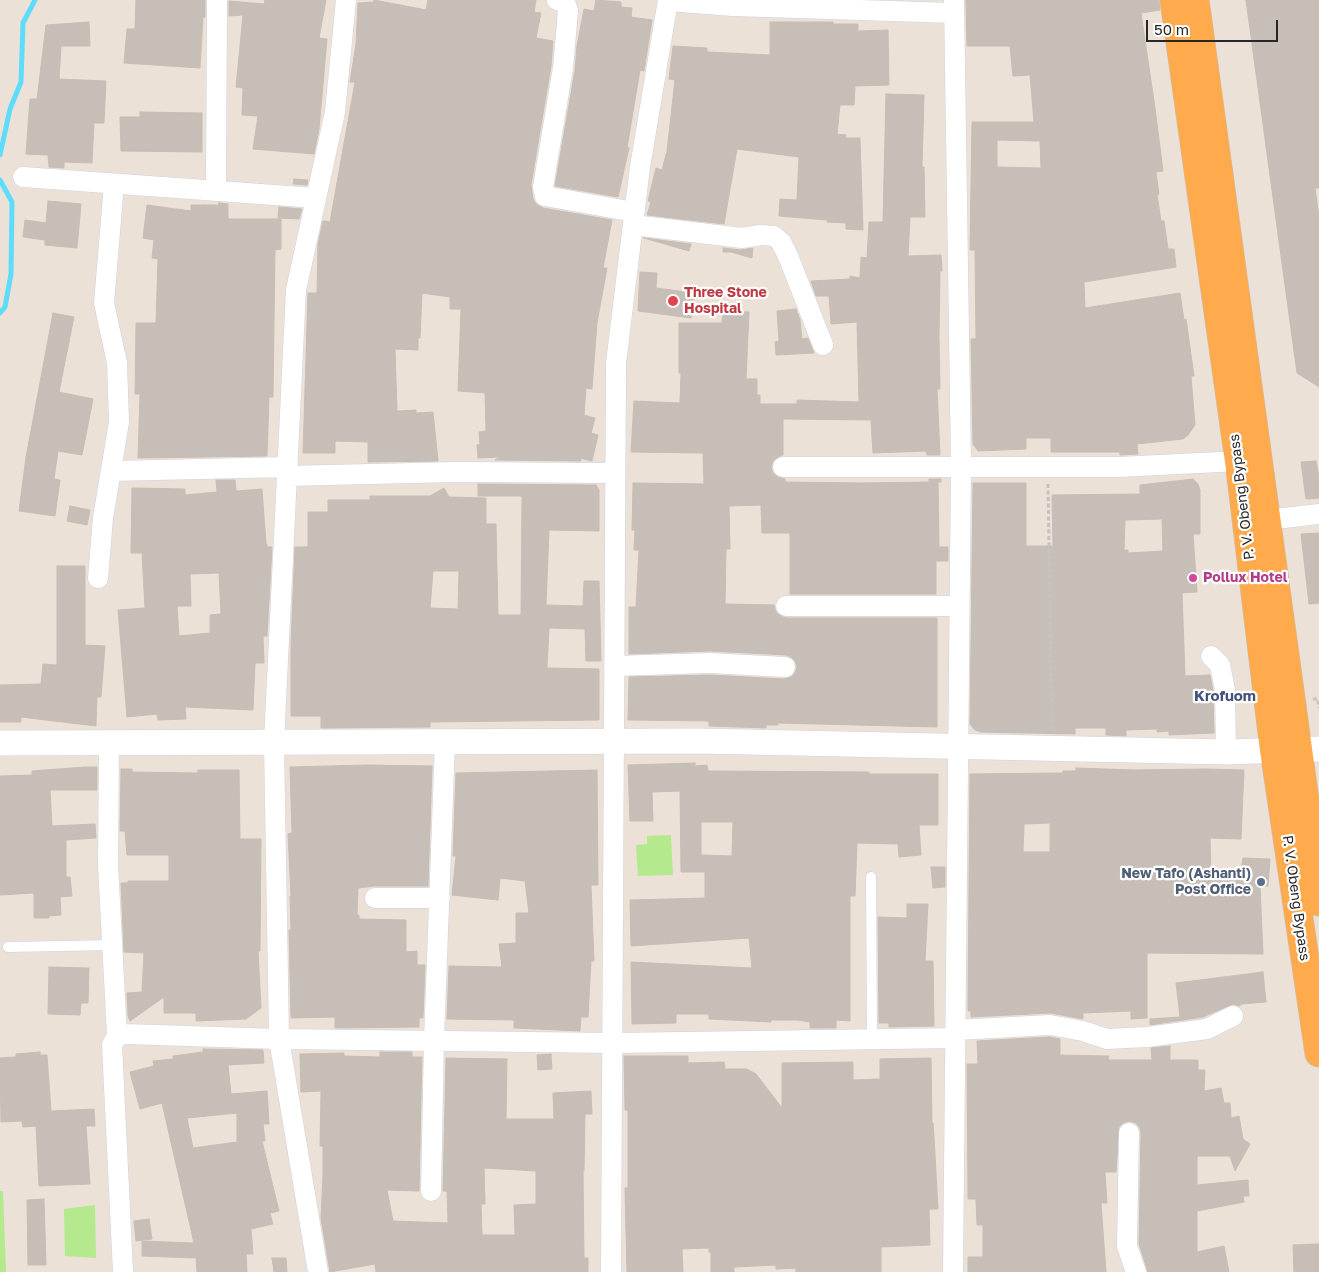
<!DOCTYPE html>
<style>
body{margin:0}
#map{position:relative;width:1319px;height:1272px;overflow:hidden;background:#ece1d7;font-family:"Golos Text",sans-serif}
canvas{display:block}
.scale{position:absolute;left:1146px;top:20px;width:132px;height:22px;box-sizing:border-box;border:2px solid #272727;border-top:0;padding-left:6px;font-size:15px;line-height:18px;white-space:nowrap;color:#272727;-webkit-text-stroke:4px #fff;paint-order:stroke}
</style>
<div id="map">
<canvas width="1319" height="1272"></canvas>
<div class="scale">50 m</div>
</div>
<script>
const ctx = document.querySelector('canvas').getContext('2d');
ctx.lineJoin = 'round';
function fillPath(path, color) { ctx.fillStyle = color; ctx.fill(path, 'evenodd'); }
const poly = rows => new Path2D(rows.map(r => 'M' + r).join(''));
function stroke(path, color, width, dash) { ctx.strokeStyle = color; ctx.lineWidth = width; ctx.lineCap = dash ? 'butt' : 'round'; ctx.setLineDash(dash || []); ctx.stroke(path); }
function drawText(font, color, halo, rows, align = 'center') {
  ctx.font = font + ' "Golos Text",sans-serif'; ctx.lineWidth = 4.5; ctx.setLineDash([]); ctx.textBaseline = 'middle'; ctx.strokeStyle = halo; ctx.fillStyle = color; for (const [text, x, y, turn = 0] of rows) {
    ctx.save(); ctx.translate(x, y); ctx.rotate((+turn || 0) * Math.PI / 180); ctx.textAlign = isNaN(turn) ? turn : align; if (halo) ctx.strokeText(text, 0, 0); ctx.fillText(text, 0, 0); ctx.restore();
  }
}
const green = poly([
 [671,835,673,875,638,876,636,845,647,844,647,836],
 [0,1191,3,1191,6,1272,0,1272],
 [95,1205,96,1258,65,1256,64,1209]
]);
const stream = poly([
 [0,155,10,109,21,82,23,23,35,0],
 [0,180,12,202,11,274,5,307,0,313]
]);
const building = poly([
 [136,0,205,0,205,17,203,17,200,68,124,63,127,29,135,29,136,0],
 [265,0,326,0,319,38,327,39,319,129,314,154,253,149,258,116,242,115,243,88,236,87,243,15,229,16,229,1,264,4,265,0],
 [374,0,426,10,428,0,536,0,534,12,541,13,536,38,553,41,551,66,531,185,533,199,536,204,543,208,612,220,603,268,607,268,597,323,592,389,586,388,584,415,595,418,591,433,598,435,592,461,580,458,581,461,495,460,501,457,478,458,477,445,480,444,479,432,486,431,485,393,458,391,461,309,450,309,450,297,422,293,420,338,418,338,418,350,395,349,397,411,416,410,416,413,433,412,438,461,368,462,368,442,335,441,335,453,303,453,308,293,317,293,318,244,323,221,330,222,355,82,350,82,356,44,358,3,374,2,374,0],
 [596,0,621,2,621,7,632,8,631,17,652,20,644,71,640,70,627,148,629,148,618,197,555,186,575,70,577,46,584,9,594,11,596,0],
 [966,0,1159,0,1160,10,1141,13,1155,108,1163,171,1156,172,1159,194,1157,195,1161,221,1164,221,1168,249,1174,249,1176,267,1084,282,1085,308,1180,293,1184,320,1186,319,1194,376,1191,376,1195,425,1188,435,1183,439,1137,444,1138,454,1120,455,1120,452,1051,452,1051,438,1026,438,1026,449,978,451,973,444,971,339,976,339,975,250,970,250,972,122,1034,122,1030,75,1013,76,1010,46,967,46,966,0],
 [997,140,1040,141,1041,168,997,167,997,140],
 [1246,0,1319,0,1319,188,1315,188,1319,217,1319,387,1297,373,1246,0],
 [89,22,90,46,61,46,59,79,106,81,104,123,94,123,92,163,64,162,64,168,49,167,48,155,26,154,30,99,37,99,46,25,89,22],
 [770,22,833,22,833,24,858,24,858,31,888,30,889,85,855,86,854,105,840,105,837,134,846,135,845,138,860,138,863,230,846,229,846,223,827,222,827,220,779,216,780,199,797,200,799,157,737,149,724,224,647,215,651,202,648,201,656,168,662,170,667,151,675,80,669,79,673,46,707,48,707,52,770,55,770,22],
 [886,94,924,95,922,167,924,167,925,217,910,217,908,256,941,255,942,271,940,271,939,337,940,389,937,389,940,455,927,455,926,451,873,453,871,420,783,419,783,455,778,457,773,461,771,467,773,473,778,477,785,479,785,482,862,483,929,482,929,479,941,479,941,482,938,482,939,547,948,547,948,561,936,561,936,594,790,594,790,533,762,533,761,505,729,506,730,549,726,549,725,604,774,605,776,612,781,616,786,618,937,618,937,727,778,723,778,725,766,725,766,728,709,726,709,721,628,720,629,677,710,675,784,679,791,677,795,673,797,667,795,661,791,657,786,655,710,651,629,654,629,607,636,607,639,550,634,550,635,530,632,530,633,483,704,484,703,453,631,452,634,401,680,403,681,373,679,373,679,323,722,323,723,311,749,312,746,379,757,379,757,395,760,395,760,404,797,404,797,400,859,402,857,322,831,324,829,296,816,296,811,281,850,279,850,276,860,278,861,257,867,258,869,222,883,222,886,94],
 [140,112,202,113,202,152,121,151,120,117,140,117,140,112],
 [294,179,308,180,307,185,293,184,294,179],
 [48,201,81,204,77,248,45,245,45,240,23,237,25,220,46,223,48,201],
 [219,203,228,204,228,219,281,219,281,249,275,250,273,397,269,397,267,456,138,458,140,394,135,394,136,323,156,323,158,259,152,258,154,240,143,238,147,205,191,211,191,205,217,205,217,210,219,203],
 [279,207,302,209,299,219,278,218,279,207],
 [644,238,691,244,689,251,644,238],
 [723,248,741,250,753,248,752,258,731,252,723,252,723,248],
 [640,272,657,273,656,288,695,293,691,318,638,311,640,272],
 [796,309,800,320,802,339,808,338,814,353,776,355,775,342,779,341,777,311,796,309],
 [53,313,74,317,59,392,93,399,82,455,58,451,54,479,60,480,55,516,19,511,26,457,53,313],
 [1316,461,1319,477,1319,498,1306,499,1301,462,1316,461],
 [1193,479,1198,484,1200,490,1200,534,1193,534,1197,592,1182,593,1185,676,1210,675,1213,691,1214,733,1169,735,1169,731,1157,732,1157,729,1126,730,1126,736,1106,735,1106,728,1075,728,1075,734,981,732,975,730,970,724,973,483,1026,483,1026,546,1053,546,1052,495,1140,494,1140,485,1193,479],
 [1162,519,1163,551,1128,553,1128,550,1124,550,1125,520,1162,519],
 [216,480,235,480,236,491,262,489,266,543,268,547,272,547,267,636,263,636,264,663,255,663,253,710,185,707,186,719,158,720,157,714,127,717,118,610,145,608,142,553,131,553,132,488,185,489,185,495,217,492,216,480],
 [219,573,221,614,210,615,210,633,179,636,177,606,191,606,190,574,219,573],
 [478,484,596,485,599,490,599,531,549,530,546,605,583,606,584,581,599,581,601,661,586,661,585,629,549,628,547,668,599,669,599,720,430,722,430,727,321,728,321,716,291,716,291,644,295,547,308,547,308,512,328,512,328,500,370,500,370,496,430,496,444,488,449,497,486,498,486,524,496,524,498,615,521,615,522,496,478,496,478,484],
 [433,571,459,571,458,609,430,608,433,571],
 [70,506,90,510,87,525,67,521,70,506],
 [1319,533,1319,603,1309,604,1301,534,1319,533],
 [57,566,85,566,85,645,105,646,101,697,97,697,96,726,21,717,21,722,0,722,0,685,41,684,43,664,57,665,57,566],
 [695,763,695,766,707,765,708,771,869,772,869,774,938,774,938,825,919,825,921,855,899,857,898,844,857,843,855,896,850,896,850,1021,836,1020,836,1028,810,1028,810,1022,797,1020,771,1020,771,1022,709,1019,709,1014,676,1014,676,1023,632,1024,631,962,752,968,749,938,631,946,630,900,705,898,705,872,681,872,680,791,652,792,653,821,630,821,628,765,695,763],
 [701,822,733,822,732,856,701,855,701,822],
 [366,765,432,766,428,886,375,886,358,888,357,916,359,915,359,919,406,920,406,952,417,951,417,965,425,965,423,1018,419,1018,419,1027,335,1028,335,1017,291,1018,289,930,291,930,290,896,291,896,288,834,292,833,290,767,366,765],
 [85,767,97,767,97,790,50,790,52,826,95,824,96,838,66,840,66,877,70,877,72,896,60,897,61,915,49,916,49,918,34,918,34,893,0,895,0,776,32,775,32,771,85,767],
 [1076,768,1135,770,1206,769,1244,770,1241,839,1210,838,1211,877,1240,877,1243,858,1270,859,1268,886,1260,886,1263,954,1147,953,1147,1018,1131,1019,1131,1011,1083,1013,1083,1019,1050,1013,971,1017,971,1011,968,1011,968,1002,970,774,1063,773,1063,771,1076,771,1076,768],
 [1050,823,1050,852,1023,852,1024,824,1050,823],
 [121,769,132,769,132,772,198,773,198,770,239,770,240,839,261,839,260,951,258,951,261,1008,246,1019,196,1021,196,1013,164,1013,164,997,130,1021,128,1016,127,993,142,992,144,953,124,952,121,883,128,883,128,881,169,881,169,855,127,855,125,831,120,831,121,769],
 [597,770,598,885,591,885,594,961,591,961,588,1017,581,1017,580,1031,514,1028,514,1020,447,1019,449,966,502,967,499,944,516,943,516,913,529,913,525,881,500,878,498,900,452,895,456,856,453,856,456,773,597,770],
 [931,867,945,867,945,887,933,888,931,867],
 [907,904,928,904,925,961,933,961,934,1026,889,1027,889,1023,879,1023,878,917,907,918,907,904],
 [49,967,89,968,88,1003,81,1003,80,1015,48,1014,49,967],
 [1263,972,1266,1002,1242,1004,1239,1006,1233,1004,1203,1017,1150,1025,1150,1019,1180,1017,1176,983,1263,972],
 [1049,1037,1060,1039,1060,1055,1109,1056,1108,1060,1152,1060,1151,1048,1170,1046,1170,1060,1198,1060,1198,1070,1205,1070,1204,1091,1221,1088,1224,1103,1230,1103,1231,1118,1239,1116,1243,1139,1250,1144,1235,1171,1230,1156,1197,1156,1197,1185,1248,1180,1249,1196,1243,1196,1244,1202,1197,1211,1197,1252,1224,1246,1229,1272,1148,1272,1139,1244,1141,1133,1140,1128,1136,1123,1129,1121,1123,1123,1119,1127,1116,1172,1105,1172,1107,1203,1101,1203,1106,1272,968,1272,968,1257,983,1257,983,1225,977,1225,976,1199,968,1199,967,1064,978,1064,977,1041,1049,1037],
 [203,1049,263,1050,264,1063,228,1065,231,1094,267,1091,269,1124,263,1124,265,1141,262,1141,279,1211,270,1213,273,1224,251,1229,253,1254,246,1254,247,1272,197,1272,196,1258,142,1256,142,1241,194,1243,162,1103,140,1109,130,1072,154,1066,153,1061,173,1059,173,1056,203,1052,203,1049],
 [237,1113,237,1142,193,1148,187,1118,237,1113],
 [40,1052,40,1055,47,1055,51,1111,94,1109,95,1126,86,1126,90,1184,39,1186,36,1126,23,1127,22,1121,1,1122,0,1058,16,1057,16,1054,40,1052],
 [380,1052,412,1052,412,1057,422,1057,419,1191,387,1190,393,1221,448,1223,447,1191,443,1191,446,1058,507,1059,506,1119,554,1119,553,1093,591,1091,592,1114,585,1114,584,1171,583,1171,584,1258,588,1258,588,1272,376,1272,375,1264,330,1272,321,1218,323,1174,323,1146,320,1146,321,1091,301,1092,300,1054,344,1053,344,1056,380,1057,380,1052],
 [484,1168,536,1171,536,1204,514,1205,515,1235,482,1235,481,1204,485,1204,484,1168],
 [551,1054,552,1069,538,1070,537,1055,551,1054],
 [624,1056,688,1056,688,1063,724,1062,725,1069,747,1069,756,1074,782,1108,782,1063,853,1062,853,1080,880,1079,880,1059,931,1058,932,1123,933,1123,934,1137,938,1209,929,1209,930,1245,881,1247,881,1272,796,1272,796,1268,776,1269,776,1265,734,1267,734,1272,711,1272,711,1252,709,1252,709,1248,682,1249,683,1272,627,1272,625,1188,628,1188,628,1110,625,1110,624,1056],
 [44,1199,46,1265,28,1265,27,1200,44,1199],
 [149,1219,152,1239,136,1241,134,1221,149,1219],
 [1319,1244,1319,1272,1294,1272,1293,1245,1319,1244],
 [272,1258,286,1258,287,1272,274,1272,272,1258]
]);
const path = poly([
 [1048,484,1052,728],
 [1313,699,1318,699,1319,708]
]);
const service = poly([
 [871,877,872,1039],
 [8,947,113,945]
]);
const minor = poly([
 [557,0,565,2,568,11,563,68,543,187,545,196,634,212],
 [668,1,733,6,954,13],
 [23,177,316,198],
 [216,191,217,0],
 [633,225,742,238,761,235,774,236,781,242,788,256,823,345],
 [783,467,1119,467,1239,461],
 [111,471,288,467],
 [287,476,455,472,615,473],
 [1267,520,1319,514],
 [98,578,103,518,119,422,117,363,104,303,114,184],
 [786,606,959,606],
 [1211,656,1220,665,1225,690,1226,752],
 [614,666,710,663,785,667],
 [109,743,108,865,117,1036,112,1045,123,1272],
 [375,898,440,898],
 [956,1030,1050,1025,1083,1031,1107,1039,1147,1037,1207,1029,1233,1016],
 [117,1036,126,1034,279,1039,613,1043,956,1038],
 [1129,1133,1127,1246,1136,1272],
 [431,1191,434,1040,445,742],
 [318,1272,279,1039,274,742,296,290,335,112,346,0],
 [611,1272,616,363,640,167,668,0],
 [953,1272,961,466,954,0]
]);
const tertiary = poly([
 [0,743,700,741,1226,752,1319,749]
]);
const trunk = poly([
 [1174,0,1239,461,1274,750,1319,1053],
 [1195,0,1319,902]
]);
const markers = [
 [673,301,6,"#e0444e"],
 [1193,578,5,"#d1479c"],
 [1261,882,5,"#5c6f8a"]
];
const healthNames = [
 ["Three Stone",684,293],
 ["Hospital",684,309]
];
const streetNames = [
 ["P. V. Obeng Bypass",1242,497,-97],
 ["P. V. Obeng Bypass",1296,898,82]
];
const hotelNames = [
 ["Pollux Hotel",1203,578]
];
const serviceNames = [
 ["New Tafo (Ashanti)",1251,874],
 ["Post Office",1251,890]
];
const neighbourhoodNames = [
 ["Krofuom",1225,696]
];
fillPath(green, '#b4e98d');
stroke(stream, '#5dddfa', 5);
fillPath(building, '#c7beb7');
stroke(building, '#c7bdb1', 1);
stroke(service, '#ccd2e3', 11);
stroke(minor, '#ccd2e3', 21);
stroke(tertiary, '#ccd2e3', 26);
stroke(trunk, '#c3c3c3', 29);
stroke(path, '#c3c3c3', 3, [4, 2.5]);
stroke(service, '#fff', 10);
stroke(minor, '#fff', 20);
stroke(tertiary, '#fff', 25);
stroke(trunk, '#ffaa4c', 28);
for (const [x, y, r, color] of markers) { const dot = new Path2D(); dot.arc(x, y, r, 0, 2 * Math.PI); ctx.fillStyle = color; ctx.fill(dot); stroke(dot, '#fff', 2); }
drawText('bold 14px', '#be3a42', '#fff', healthNames, 'left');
drawText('14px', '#272727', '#fff', streetNames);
drawText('bold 14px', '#b23c85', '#fff', hotelNames, 'left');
drawText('bold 14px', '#4e5e75', '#fff', serviceNames, 'right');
drawText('bold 15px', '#44527c', '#fff', neighbourhoodNames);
</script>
